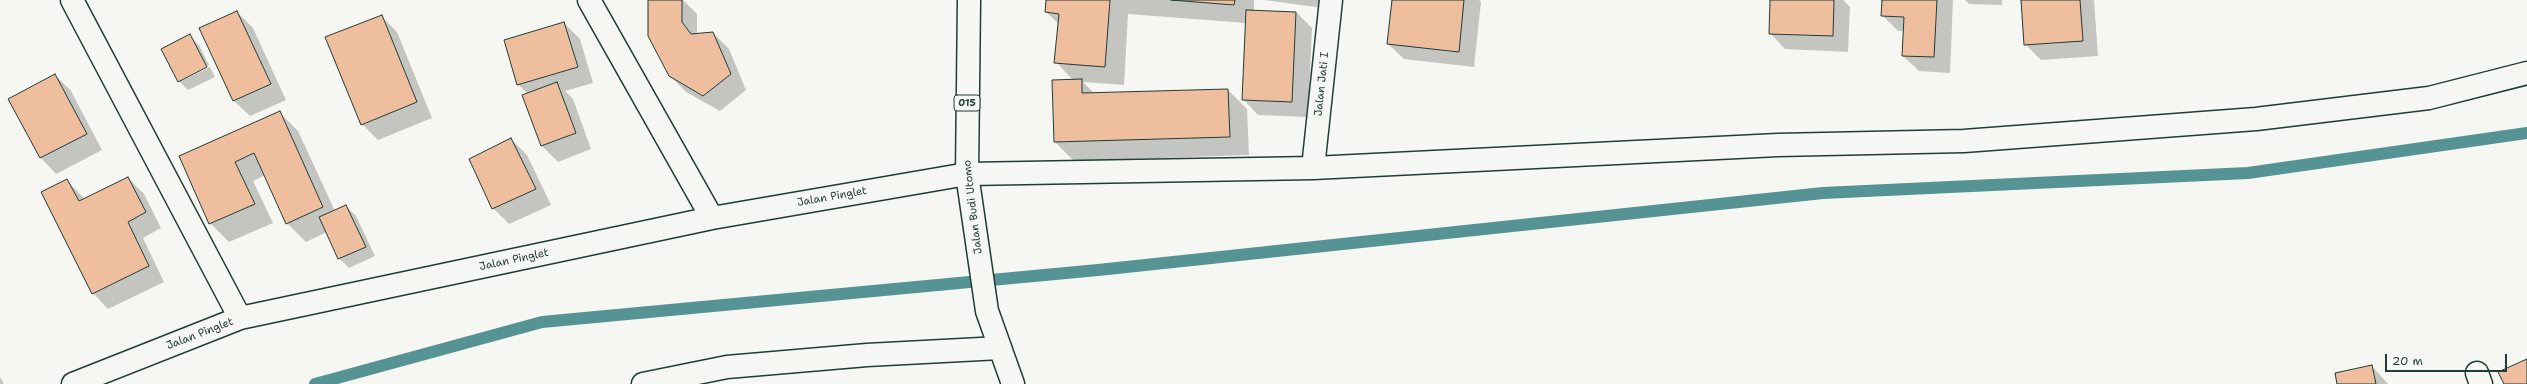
<!DOCTYPE html>
<style>
body{margin:0}
#map{position:relative;width:2527px;height:384px;overflow:hidden;background:#f6f6f2;font-family:"Shantell Sans",sans-serif}
canvas{display:block}
.scale{position:absolute;left:2385px;top:354px;width:122px;height:18px;box-sizing:border-box;border:2px solid #1f3d34;border-top:0;padding-left:5px;font-size:12px;line-height:14px;white-space:nowrap;color:#1f3d34;-webkit-text-stroke:3px #f6f6f2;paint-order:stroke}
</style>
<div id="map">
<canvas width="2527" height="384"></canvas>
<div class="scale">20 m</div>
</div>
<script>
const ctx = document.querySelector('canvas').getContext('2d');
ctx.lineJoin = 'round';
function fillPath(path, color) { ctx.fillStyle = color; ctx.fill(path, 'evenodd'); }
const poly = rows => new Path2D(rows.map(r => 'M' + r).join(''));
function stroke(path, color, width, dash) { ctx.strokeStyle = color; ctx.lineWidth = width; ctx.lineCap = dash ? 'butt' : 'round'; ctx.setLineDash(dash || []); ctx.stroke(path); }
function drawText(font, color, halo, rows, align = 'center') {
  ctx.font = font + ' "Shantell Sans",sans-serif'; ctx.lineWidth = 3.5; ctx.setLineDash([]); ctx.textBaseline = 'middle'; ctx.strokeStyle = halo; ctx.fillStyle = color; for (const [text, x, y, turn = 0] of rows) {
    ctx.save(); ctx.translate(x, y); ctx.rotate((+turn || 0) * Math.PI / 180); ctx.textAlign = isNaN(turn) ? turn : align; if (halo) ctx.strokeText(text, 0, 0); ctx.fillText(text, 0, 0); ctx.restore();
  }
}
const shadow = poly([
 [649,0,683,0,697,14,697,35,713,33,729,49,746,90,720,111,686,92,670,76],
 [1047,0,1254,0,1254,11,1296,12,1312,28,1308,117,1258,115,1243,99,1246,23,1128,14,1124,85,1083,82,1095,94,1228,90,1247,109,1249,155,1074,161,1055,142,1073,80,1056,62,1059,24,1046,12],
 [1264,0,1324,0,1323,8],
 [1393,0,1479,0,1481,2,1474,67,1404,59,1388,44],
 [1771,0,1843,0,1850,7,1848,52,1785,49,1770,33],
 [1883,0,1953,0,1950,73,1919,71,1903,56,1905,31,1898,31,1882,15],
 [1965,0,2002,0,2002,5,1969,4],
 [2022,0,2094,0,2098,56,2041,60,2025,44],
 [237,12,253,28,286,100,250,116,234,101],
 [381,16,397,32,432,118,378,140,362,124],
 [564,23,580,39,593,83,565,91,573,99,591,149,558,162,542,146,523,96,528,94,518,84],
 [189,36,199,45,209,65,181,79,181,81,210,67,215,77,188,90,179,81],
 [55,75,71,91,102,150,56,174,41,158,9,100],
 [279,112,298,131,335,211,346,206,356,216,375,256,349,268,339,258,327,232,306,242,287,223,265,175,253,181,273,223,229,242,210,223,180,156],
 [511,139,527,155,551,205,509,224,493,208],
 [128,178,144,194,161,228,143,238,164,282,108,309,93,293,67,181,85,199],
 [2372,366,2388,384,2338,384],
 [0,377,4,384,0,384]
]);
const stream = poly([
 [315,384,542,322,1098,270,1823,193,2248,173,2527,133]
]);
const building = poly([
 [648,0,682,0,682,22,691,34,713,32,731,74,703,96,669,76,648,36,648,0],
 [1046,0,1110,0,1105,67,1054,63,1059,14,1045,12,1046,0],
 [1171,0,1235,0,1234,5,1171,0],
 [1392,0,1464,0,1459,52,1387,44,1392,0],
 [1770,0,1834,0,1833,36,1769,34,1770,0],
 [1882,0,1937,0,1934,57,1902,56,1904,17,1881,16,1882,0],
 [2021,0,2080,0,2083,41,2024,45,2021,0],
 [1246,10,1296,12,1292,102,1242,100,1246,10],
 [237,11,271,84,233,101,199,28,237,11],
 [382,15,417,102,361,125,325,37,382,15],
 [564,22,578,67,517,85,504,40,564,22],
 [190,34,207,67,178,82,161,49,190,34],
 [55,74,87,134,40,158,8,99,55,74],
 [1082,79,1082,93,1228,89,1230,137,1054,142,1052,80,1082,79],
 [557,82,576,133,541,146,522,95,557,82],
 [280,111,323,207,286,224,254,153,235,162,255,204,209,224,179,156,280,111],
 [511,138,536,189,492,209,469,159,511,138],
 [128,177,146,212,128,222,149,266,92,294,41,192,67,179,79,201,128,177],
 [346,205,366,247,338,259,319,217,346,205],
 [2527,359,2527,384,2504,384,2498,372,2527,359],
 [2372,365,2376,384,2337,384,2335,373,2372,365]
]);
const street = poly([
 [72,0,240,318],
 [589,0,712,218],
 [1313,168,1331,0],
 [2477,373,2481,384],
 [73,384,240,318,712,218,967,174,1313,168,1778,145,1964,141,2256,119,2429,98,2527,73],
 [643,384,727,367,867,355,1000,348]
]);
const primary = poly([
 [969,0,967,174,987,311,1013,384]
]);
const shields = [
 [967,103,26]
];
const shieldNames = [
 ["015",967,103]
];
const streetNames = [
 ["Jalan Jati I",1322,84,-84],
 ["Jalan Pinglet",832,197,-10],
 ["Jalan Budi Utomo",973,207,-97],
 ["Jalan Pinglet",514,260,-12],
 ["Jalan Pinglet",200,334,-21]
];
fillPath(shadow, '#0003');
stroke(stream, '#569394', 12);
fillPath(building, '#eebe9f');
stroke(building, '#1f3d34', 1);
stroke(street, '#1f3d34', 25);
stroke(primary, '#1f3d34', 25);
stroke(street, '#f6f6f2', 22);
stroke(primary, '#f6f6f2', 22);
for (const [x, y, w] of shields) { const box = new Path2D(); box.roundRect(x - w / 2, y - 8, w, 16, 3); ctx.fillStyle = '#f6f6f2'; ctx.fill(box); stroke(box, '#1f3d34', 1); }
drawText('bold 10px', '#1f3d34', null, shieldNames);
drawText('11px', '#1f3d34', '#f6f6f2', streetNames);
</script>
